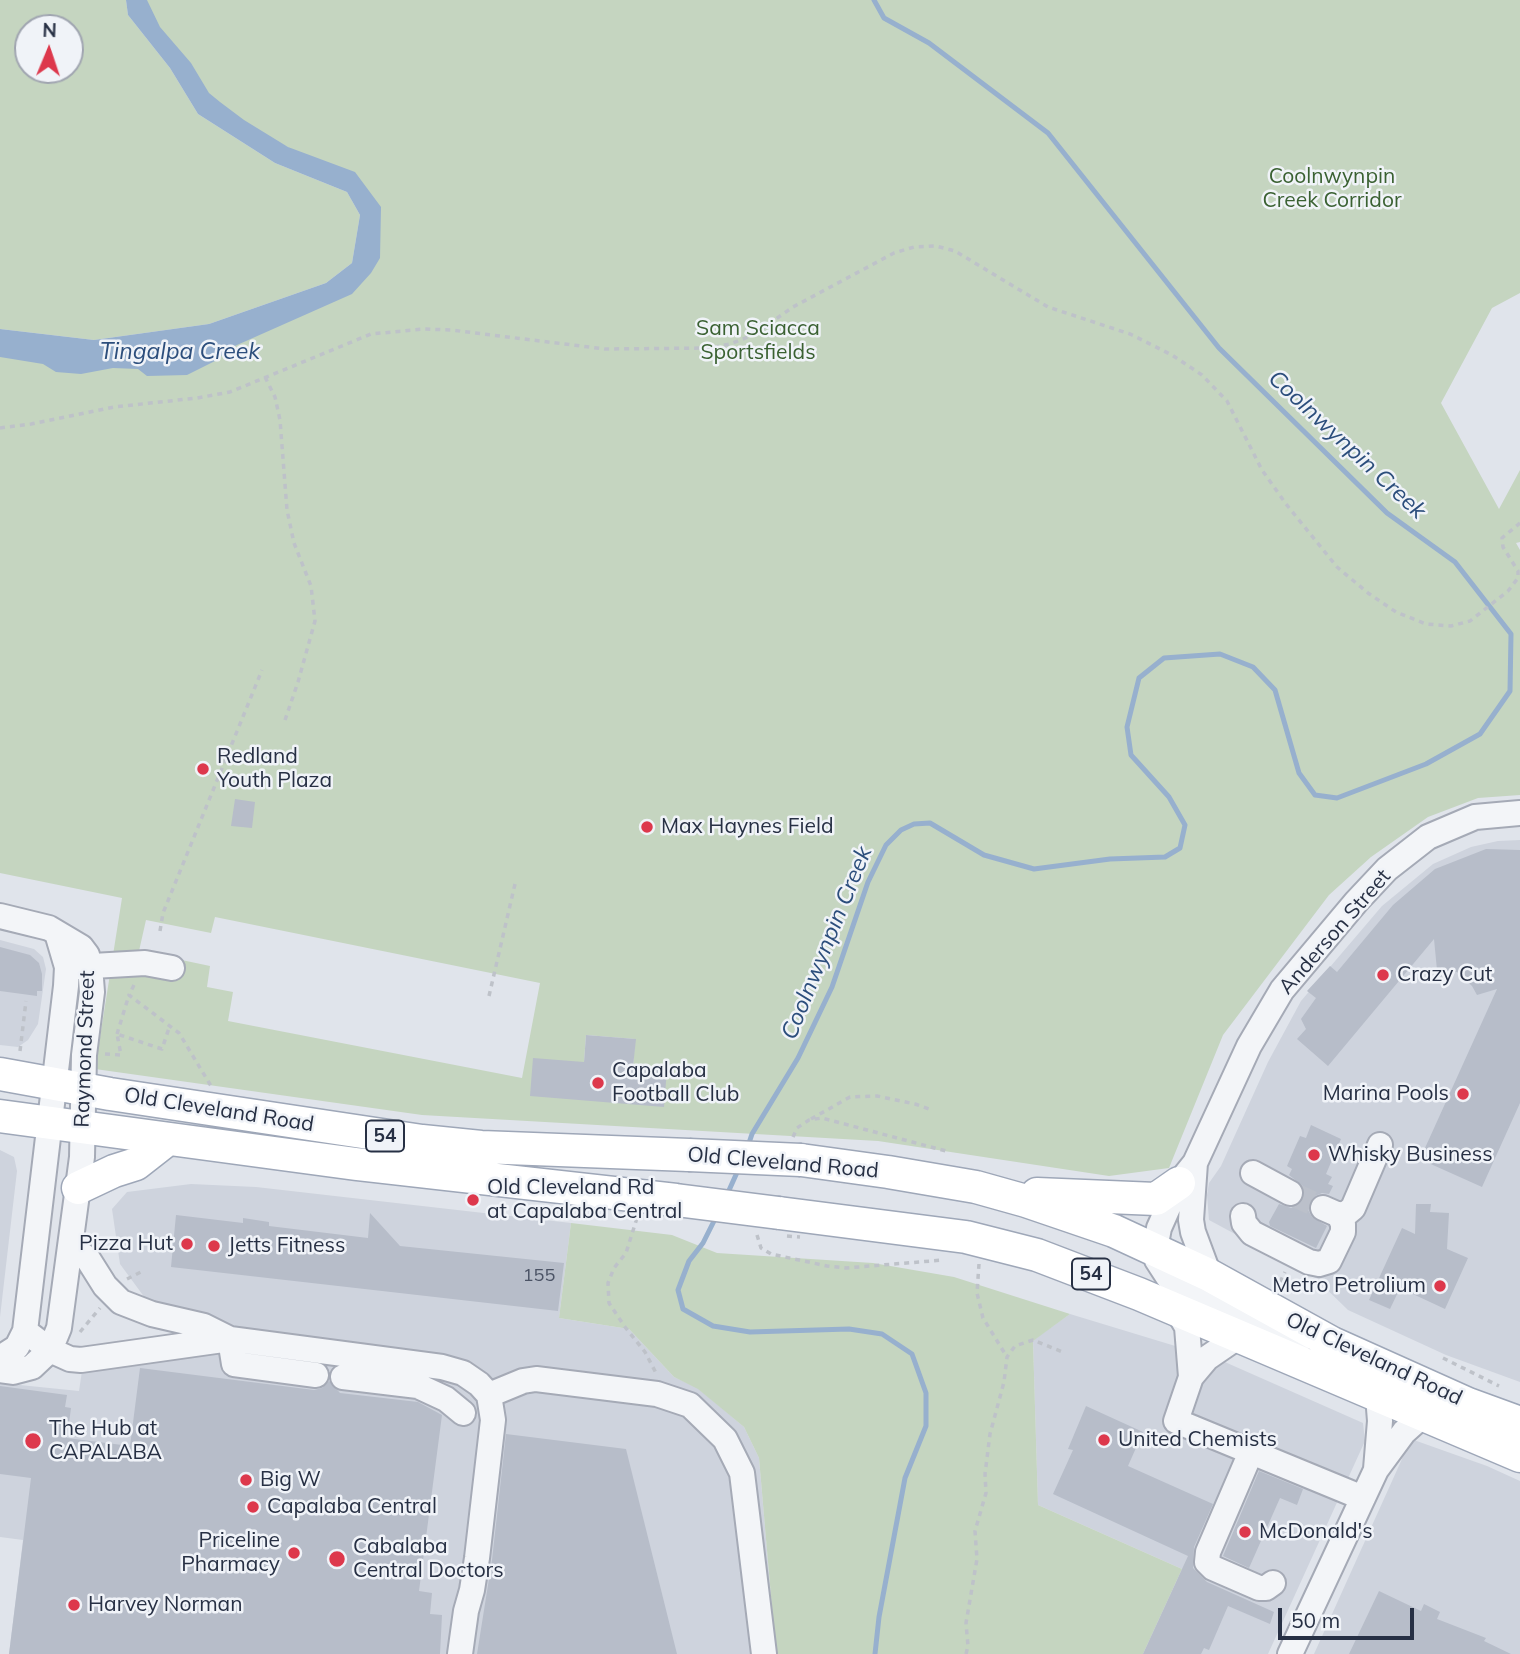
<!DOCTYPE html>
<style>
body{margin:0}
#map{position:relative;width:1520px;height:1654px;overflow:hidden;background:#e0e4eb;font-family:Mulish,sans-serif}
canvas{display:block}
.north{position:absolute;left:14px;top:14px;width:70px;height:70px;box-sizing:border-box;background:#f0f3f8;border:2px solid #a0a5b0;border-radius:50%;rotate:2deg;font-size:19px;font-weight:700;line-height:28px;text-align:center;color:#273044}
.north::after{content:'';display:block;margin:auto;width:24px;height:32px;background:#dd384c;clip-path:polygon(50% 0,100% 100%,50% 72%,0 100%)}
.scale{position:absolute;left:1278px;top:1608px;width:136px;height:32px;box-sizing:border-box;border:4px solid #273044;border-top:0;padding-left:9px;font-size:21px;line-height:24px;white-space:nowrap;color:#273044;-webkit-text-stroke:5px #f0f3f8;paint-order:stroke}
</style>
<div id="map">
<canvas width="1520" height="1654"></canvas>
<div class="north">N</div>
<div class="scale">50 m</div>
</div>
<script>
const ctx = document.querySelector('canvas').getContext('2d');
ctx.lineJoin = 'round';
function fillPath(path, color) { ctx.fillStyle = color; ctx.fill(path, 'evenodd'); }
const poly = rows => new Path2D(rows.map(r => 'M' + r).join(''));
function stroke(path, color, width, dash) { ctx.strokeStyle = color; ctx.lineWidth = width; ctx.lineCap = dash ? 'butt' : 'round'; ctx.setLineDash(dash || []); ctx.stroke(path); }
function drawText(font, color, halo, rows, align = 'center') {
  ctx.font = font + ' Mulish,sans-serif'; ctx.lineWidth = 5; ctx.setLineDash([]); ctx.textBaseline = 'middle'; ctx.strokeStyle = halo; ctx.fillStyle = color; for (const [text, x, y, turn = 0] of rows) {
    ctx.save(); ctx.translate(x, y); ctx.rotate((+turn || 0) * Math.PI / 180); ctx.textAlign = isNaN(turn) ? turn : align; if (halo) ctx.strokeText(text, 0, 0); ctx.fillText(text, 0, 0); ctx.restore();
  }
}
const built = poly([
 [1520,840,1520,1382,1446,1355,1348,1310,1313,1276,1209,1220,1207,1195,1209,1183,1221,1166,1268,1062,1301,1001,1382,906,1433,864,1471,847,1498,841],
 [0,940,34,949,43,957,46,969,38,1024,28,1040,18,1047,0,1045],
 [0,1150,14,1157,17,1171,0,1317],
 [191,1184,256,1187,571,1223,559,1318,629,1329,674,1377,698,1388,744,1427,759,1458,776,1654,9,1654,23,1540,0,1537,0,1383,79,1391,82,1371,251,1332,145,1298,120,1264,112,1209,127,1192],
 [1070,1314,1218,1359,1363,1423,1365,1441,1268,1654,1143,1654,1182,1569,1038,1505,1033,1340],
 [1411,1439,1487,1466,1520,1481,1520,1654,1314,1654]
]);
const green = poly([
 [0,0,126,0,128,15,170,68,198,114,275,163,347,192,360,215,352,263,326,283,209,324,94,340,0,329],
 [28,28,70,28,70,70,28,70],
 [135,0,1520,0,1520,293,1492,308,1441,403,1499,509,1520,470,1520,542,1516,543,1520,550,1520,795,1478,798,1428,817,1371,857,1329,895,1223,1035,1169,1168,1109,1176,878,1141,422,1115,95,1069,122,898,0,873,0,350,222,339,364,264,371,213,352,180,205,105],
 [215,917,540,983,522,1078,228,1021,233,992,207,987,210,966,139,951,146,920,211,933],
 [586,1035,635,1039,633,1067,667,1070,530,1096,584,1062],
 [571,1223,672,1235,717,1253,873,1263,954,1277,1070,1314,1033,1341,1038,1505,1182,1569,1143,1654,776,1654,759,1458,744,1427,698,1389,674,1377,629,1329,559,1318]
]);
const water = poly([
 [126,0,147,0,160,27,191,63,209,93,220,102,244,120,288,147,355,172,381,207,380,258,371,273,352,294,228,349,217,360,187,375,147,376,138,369,113,368,81,374,56,372,43,364,0,357,0,329,94,340,209,324,326,283,352,263,360,215,347,192,275,163,198,114,170,68,128,15]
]);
const stream = poly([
 [748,1146,752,1134,798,1058,832,987,868,882,886,845,901,830,914,824,930,823,984,855,1034,869,1110,859,1165,857,1180,848,1185,825,1169,797,1131,755,1127,727,1139,678,1164,658,1220,654,1253,667,1275,690,1299,773,1315,795,1337,798,1426,764,1480,734,1510,691,1511,634,1455,562,1387,513,1219,348,1048,133,929,43,884,18,874,0],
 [726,1197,739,1168],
 [717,1215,703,1243,689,1261,678,1290,683,1309,713,1326,750,1332,849,1329,882,1334,912,1354,926,1393,926,1426,905,1478,879,1617,875,1654]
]);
const building = poly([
 [235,799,255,802,252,828,231,826],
 [1486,849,1520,850,1520,1103,1482,1187,1424,1161,1428,1151,1425,1148,1497,989,1477,995,1472,986,1457,972,1437,970,1434,939,1328,1066,1297,1039,1306,1029,1301,1019,1316,998,1307,991,1330,966,1337,972,1393,905,1435,869],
 [0,947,30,955,39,963,42,974,42,991,37,991,37,996,0,991],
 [586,1035,636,1039,633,1067,667,1069,664,1107,530,1096,533,1058,584,1062],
 [1311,1125,1341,1139,1326,1174,1332,1177,1328,1184,1333,1186,1329,1194,1322,1193,1315,1196,1309,1203,1308,1210,1312,1217,1327,1226,1316,1248,1270,1226,1269,1222,1279,1204,1291,1208,1298,1205,1303,1199,1303,1186,1289,1175,1292,1169,1287,1166,1300,1136,1306,1138],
 [1416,1204,1431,1204,1430,1212,1449,1213,1447,1249,1468,1258,1445,1309,1400,1288,1390,1309,1369,1300,1402,1228,1415,1234],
 [370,1213,400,1246,564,1263,558,1311,171,1267,176,1215,243,1223,243,1218,269,1222,269,1226,368,1238],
 [140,1368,314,1390,322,1388,329,1381,340,1393,418,1402,442,1415,419,1591,432,1593,430,1614,442,1615,440,1654,9,1654,31,1478,0,1474,0,1386,67,1395,65,1407,71,1408,67,1438,130,1446],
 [1086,1406,1143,1432,1128,1466,1213,1504,1194,1547,1193,1568,1207,1582,1274,1612,1270,1624,1228,1606,1209,1650,1204,1648,1201,1654,1143,1654,1188,1556,1053,1494,1073,1450,1068,1449],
 [506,1434,626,1449,677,1654,477,1654,492,1560],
 [1259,1471,1303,1489,1297,1505,1280,1498,1249,1568,1223,1556],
 [1379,1591,1421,1611,1424,1604,1440,1612,1437,1619,1486,1638,1484,1641,1511,1654,1349,1654]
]);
const minorTunnel = poly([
 [1290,1193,1323,1208]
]);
const path = poly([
 [265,377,275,397,280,420,287,510,294,543,311,586,315,621,298,682,285,720],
 [0,428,31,424,114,407,197,398,230,392,371,334,424,329,451,330,605,349,710,348,730,344,753,335,793,307,894,253,914,247,936,246,955,251,1048,307,1130,334,1172,355,1202,375,1227,401,1262,470,1286,504,1337,567,1368,593,1396,612,1426,624,1451,626,1470,621,1508,591,1518,578,1518,571,1503,547,1502,538,1520,523],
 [160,931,163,913,262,670],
 [134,985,129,995,179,1033,211,1086],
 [489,996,515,884],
 [117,1034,129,995],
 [20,1051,26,1001],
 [105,1054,121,1055,117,1034,162,1049,170,1025],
 [811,1119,850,1097,877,1096,915,1104,932,1110],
 [793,1137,797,1128,809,1120,822,1118,946,1151],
 [637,1218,626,1253,614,1268,608,1283,609,1303,625,1327,645,1352,656,1373],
 [757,1235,761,1248,771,1254,827,1266,846,1268,943,1260],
 [979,1264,977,1293,983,1318,1007,1357],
 [127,1279,143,1271],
 [1280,1282,1285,1272],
 [80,1332,100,1308],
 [1443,1358,1499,1386],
 [966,1654,968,1646,966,1623,977,1559,975,1531,986,1493,985,1474,990,1434,1004,1382,1007,1357,1015,1346,1033,1340,1065,1353]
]);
const minor = poly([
 [0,916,49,928,81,947,87,955,90,966,92,992,84,1055,82,1157,59,1328,50,1350,32,1367,13,1372,0,1370],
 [75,967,145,963,172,968],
 [1195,1163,1191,1220,1193,1232,1209,1275],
 [1253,1173,1290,1193],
 [1323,1208,1339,1215,1347,1213,1353,1208,1380,1145],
 [1243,1216,1244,1223,1252,1233,1309,1262,1319,1264,1329,1261,1343,1232,1343,1224,1339,1215],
 [70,1246,88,1259,105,1286,121,1302,152,1314,204,1326,230,1339],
 [1177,1310,1187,1327,1191,1377],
 [25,1331,50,1350,70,1359,81,1360,230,1339,442,1367,463,1373,479,1384,489,1395,493,1420,477,1558,472,1590,466,1611,460,1654],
 [1239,1336,1207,1358,1191,1377,1176,1421,1363,1498],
 [230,1339,234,1364,316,1375],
 [1298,1354,1267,1329,1168,1277,1157,1260,1155,1249,1159,1228,1179,1183,1195,1163,1249,1046,1282,990,1356,902,1387,869,1428,837,1475,817,1520,813],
 [0,1358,17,1347,25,1331,66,986,67,967,57,933],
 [343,1377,418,1386,446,1399,463,1413],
 [489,1395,523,1381,536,1379,657,1394,690,1405,725,1439,742,1473,764,1654],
 [1251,1452,1208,1552,1207,1562,1213,1568,1259,1588,1266,1588,1273,1583],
 [1376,1469,1380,1421,1378,1396],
 [1290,1654,1376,1470,1404,1432,1423,1415]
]);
const major = poly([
 [0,1074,110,1094,422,1141,481,1147,689,1155],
 [0,1116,356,1164,676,1200],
 [801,1160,888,1172,976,1187,1026,1201,1114,1231,1209,1275,1332,1343,1468,1404,1520,1423],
 [78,1188,114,1171,136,1164,168,1139],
 [1037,1194,1156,1199,1179,1183],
 [779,1213,966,1237,1037,1255,1139,1294,1520,1456]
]);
const pathBridge = poly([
 [787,1236,800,1237]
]);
const majorBridge = poly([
 [689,1155,801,1160],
 [676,1200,779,1213]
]);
const markers = [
 [203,769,7,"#dd384c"],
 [647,827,7,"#dd384c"],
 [1383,975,7,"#dd384c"],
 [598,1083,7,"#dd384c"],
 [1463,1094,7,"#dd384c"],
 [1314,1155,7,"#dd384c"],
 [473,1200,7,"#dd384c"],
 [187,1244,7,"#dd384c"],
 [214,1246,7,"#dd384c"],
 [1440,1286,7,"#dd384c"],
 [1104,1440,7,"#dd384c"],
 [33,1441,9,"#dd384c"],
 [246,1480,7,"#dd384c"],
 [253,1507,7,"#dd384c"],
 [1245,1532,7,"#dd384c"],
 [294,1553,7,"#dd384c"],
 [337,1559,9,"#dd384c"],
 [74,1605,7,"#dd384c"]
];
const numberNames = [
 ["155",539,1276]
];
const shields = [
 [385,1136,38],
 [1091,1274,38]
];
const shieldNames = [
 ["54",385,1136],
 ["54",1091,1274]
];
const parkNames = [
 ["Coolnwynpin",1332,177],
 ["Creek Corridor",1332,201],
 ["Sam Sciacca",758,329],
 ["Sportsfields",758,353]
];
const poiNames = [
 ["Redland",217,757],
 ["Youth Plaza",217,781],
 ["Max Haynes Field",661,827],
 ["Crazy Cut",1397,975],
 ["Capalaba",612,1071],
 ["Football Club",612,1095],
 ["Marina Pools",1449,1094,"right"],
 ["Whisky Business",1328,1155],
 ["Old Cleveland Rd",487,1188],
 ["at Capalaba Central",487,1212],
 ["Pizza Hut",173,1244,"right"],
 ["Jetts Fitness",228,1246],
 ["Metro Petrolium",1426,1286,"right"],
 ["The Hub at",49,1429],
 ["CAPALABA",49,1453],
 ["United Chemists",1118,1440],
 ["Big W",260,1480],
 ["Capalaba Central",267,1507],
 ["McDonald's",1259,1532],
 ["Priceline",280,1541,"right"],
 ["Pharmacy",280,1565,"right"],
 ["Cabalaba",353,1547],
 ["Central Doctors",353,1571],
 ["Harvey Norman",88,1605]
];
const streetNames = [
 ["Anderson Street",1335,932,-49],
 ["Raymond Street",85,1049,-88],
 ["Old Cleveland Road",219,1110,9],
 ["Old Cleveland Road",783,1163,5],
 ["Old Cleveland Road",1374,1359,25]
];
const waterNames = [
 ["Tingalpa Creek",180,352],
 ["Coolnwynpin Creek",1347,445,43],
 ["Coolnwynpin Creek",827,943,-68]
];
fillPath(built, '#ced3dd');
fillPath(green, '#c5d5c0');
fillPath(water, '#97b0ce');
stroke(stream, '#97b0ce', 5);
fillPath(building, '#b7bdc9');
stroke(minorTunnel, '#bbc0ca', 24, [24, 12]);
stroke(minor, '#a5aab6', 28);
stroke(major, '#9ea7b8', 35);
stroke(path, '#bec2c9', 3.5, [5, 5]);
stroke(minor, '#f3f5f8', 24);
stroke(major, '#fff', 32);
stroke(majorBridge, '#9ea7b8', 35, []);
stroke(pathBridge, '#bec2c9', 3.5, [5, 5]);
stroke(majorBridge, '#fff', 32);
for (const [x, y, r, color] of markers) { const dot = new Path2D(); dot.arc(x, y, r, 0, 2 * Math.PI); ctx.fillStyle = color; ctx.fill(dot); stroke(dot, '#f0f3f8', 2.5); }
drawText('18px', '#4b5365', null, numberNames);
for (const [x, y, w] of shields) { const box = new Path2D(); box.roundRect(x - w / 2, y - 15.5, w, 31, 5); ctx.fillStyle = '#f0f3f8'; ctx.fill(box); stroke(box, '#273044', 2); }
drawText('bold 19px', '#273044', null, shieldNames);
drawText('21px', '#3a6132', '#f0f3f8', parkNames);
drawText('21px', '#273044', '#f0f3f8', poiNames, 'left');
drawText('21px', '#273044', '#f0f3f8', streetNames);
drawText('italic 23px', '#2c4e7c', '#f0f3f8', waterNames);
</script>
